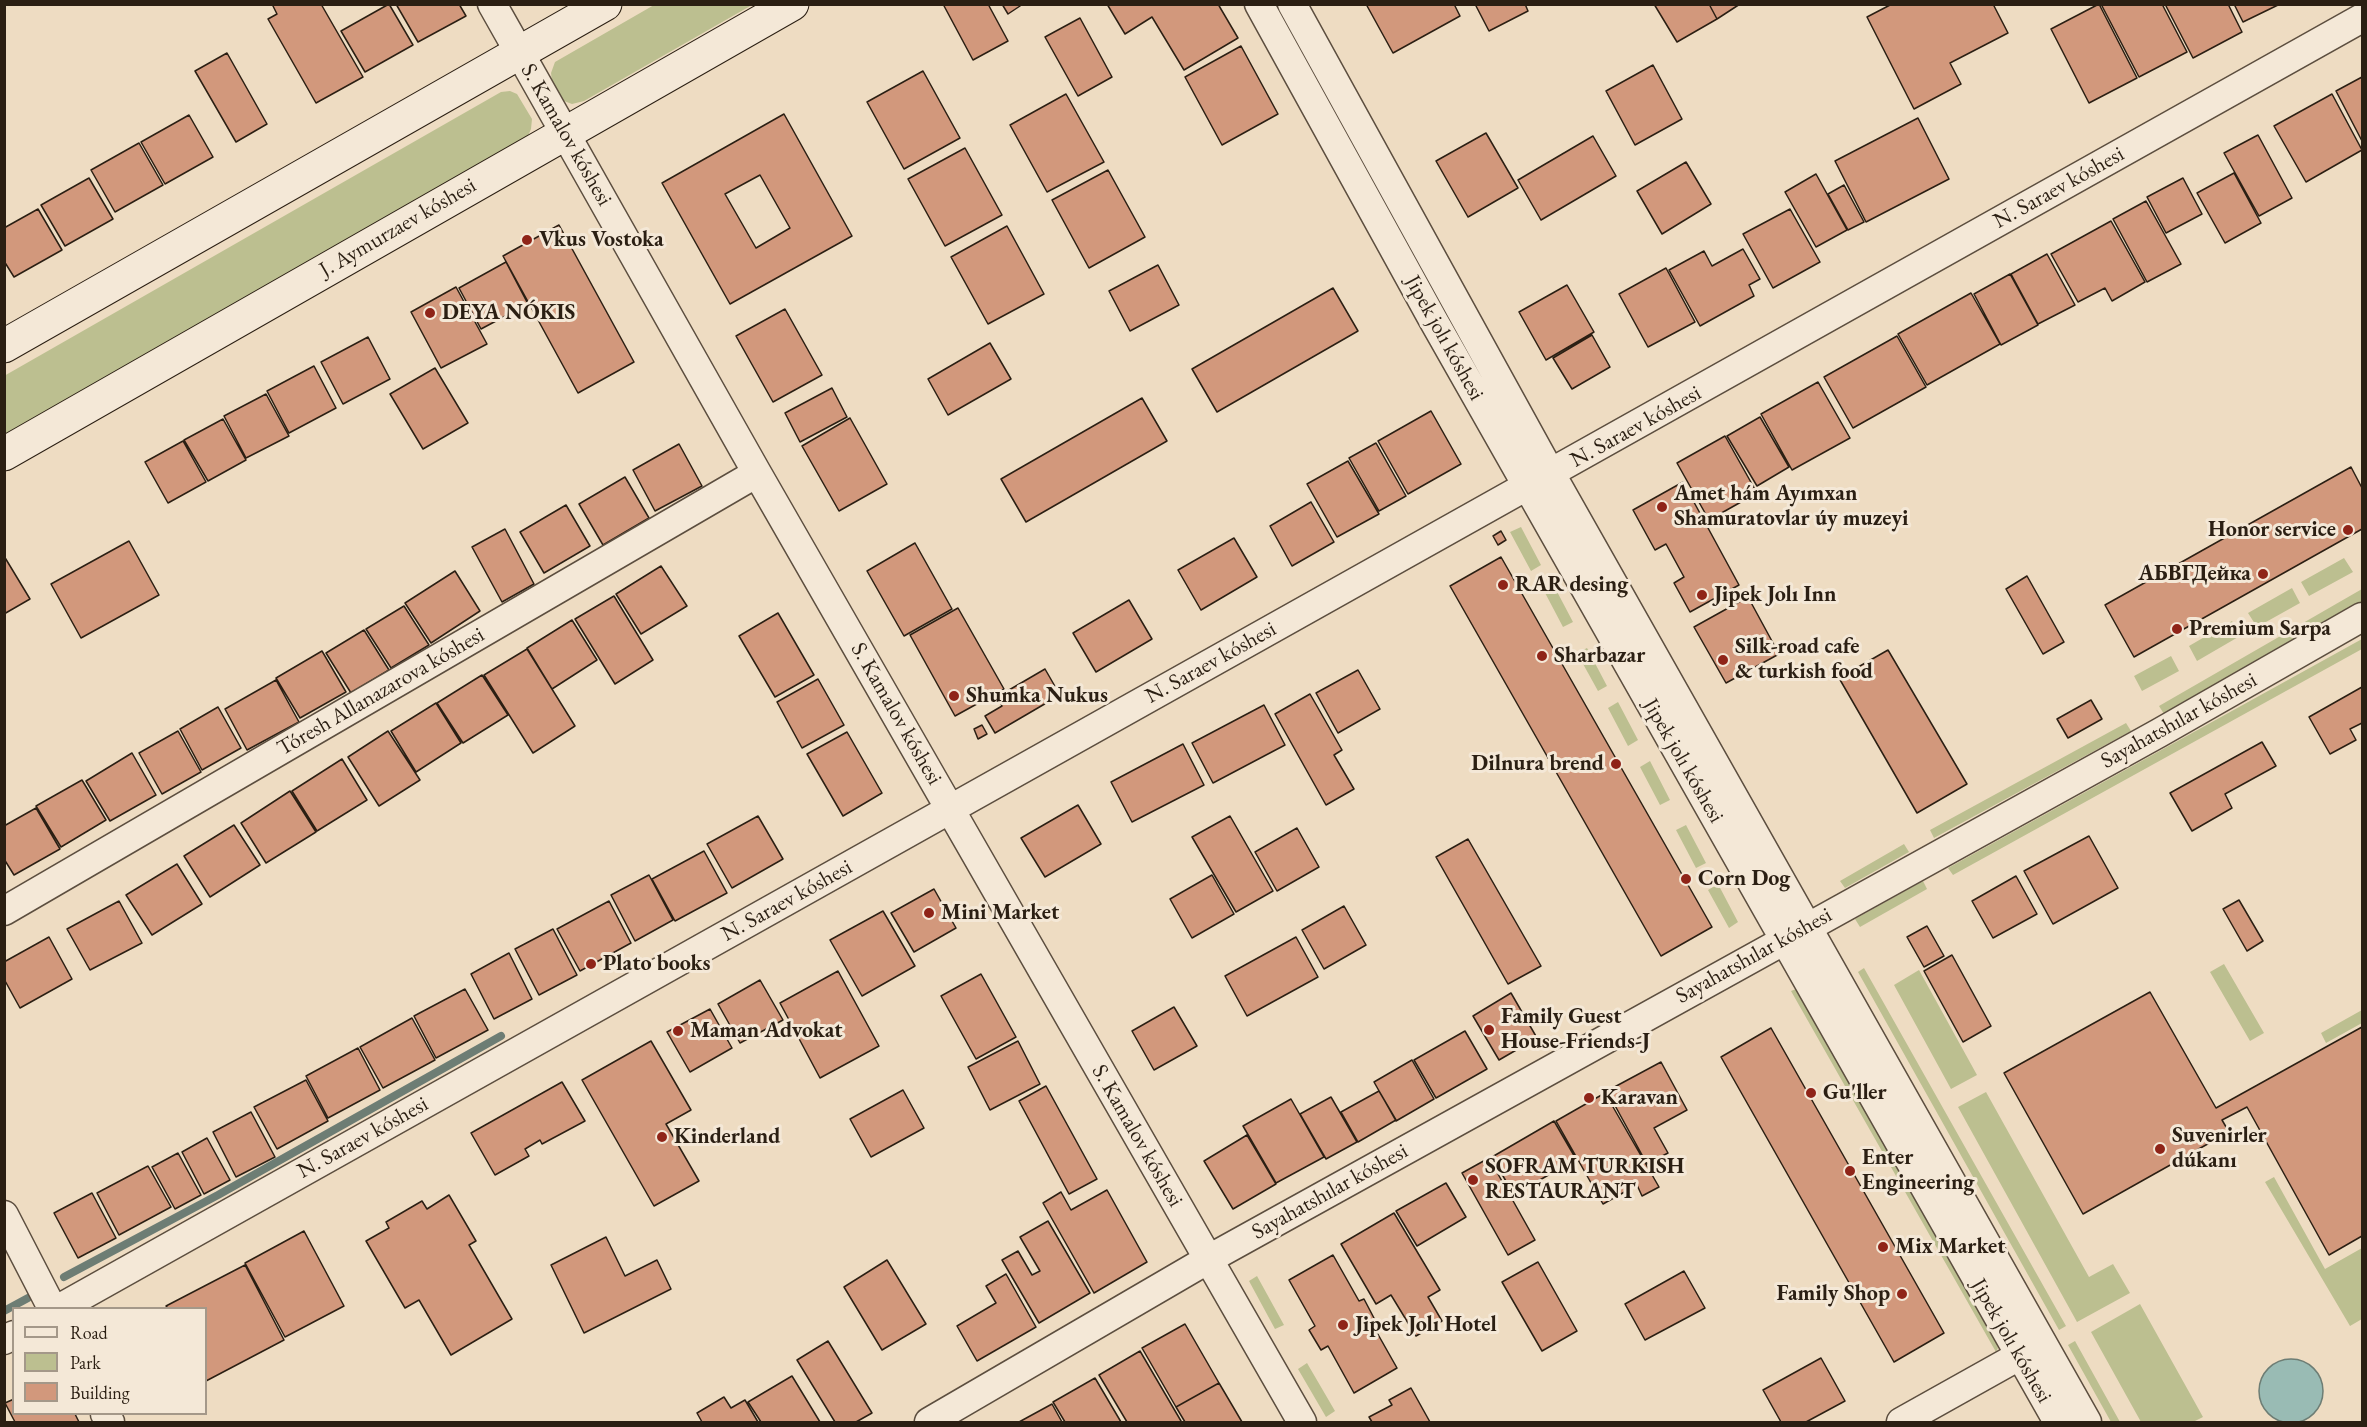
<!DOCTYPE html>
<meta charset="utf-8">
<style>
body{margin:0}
#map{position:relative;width:2367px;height:1427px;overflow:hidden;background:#eedcc2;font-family:"EB Garamond",serif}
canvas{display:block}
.frame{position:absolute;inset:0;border:6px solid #2b1f13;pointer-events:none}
.legend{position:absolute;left:12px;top:1307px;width:195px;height:108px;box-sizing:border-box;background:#f4e8d7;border:2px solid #a49889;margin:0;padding:8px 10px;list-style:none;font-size:18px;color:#2b1f13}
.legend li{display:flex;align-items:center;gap:12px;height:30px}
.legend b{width:30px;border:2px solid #a49889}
</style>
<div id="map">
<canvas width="2367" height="1427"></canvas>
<div class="frame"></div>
<ul class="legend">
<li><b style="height:8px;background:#f4e8d7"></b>Road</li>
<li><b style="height:16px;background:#bcbf90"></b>Park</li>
<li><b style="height:16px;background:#d2987c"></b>Building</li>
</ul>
</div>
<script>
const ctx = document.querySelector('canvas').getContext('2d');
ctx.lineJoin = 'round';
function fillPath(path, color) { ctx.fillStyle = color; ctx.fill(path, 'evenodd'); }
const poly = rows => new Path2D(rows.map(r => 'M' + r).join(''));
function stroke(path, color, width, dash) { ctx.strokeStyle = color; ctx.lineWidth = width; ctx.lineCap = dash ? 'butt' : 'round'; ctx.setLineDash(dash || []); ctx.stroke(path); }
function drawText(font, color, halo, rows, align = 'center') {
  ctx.font = font + ' "EB Garamond",serif'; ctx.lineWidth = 6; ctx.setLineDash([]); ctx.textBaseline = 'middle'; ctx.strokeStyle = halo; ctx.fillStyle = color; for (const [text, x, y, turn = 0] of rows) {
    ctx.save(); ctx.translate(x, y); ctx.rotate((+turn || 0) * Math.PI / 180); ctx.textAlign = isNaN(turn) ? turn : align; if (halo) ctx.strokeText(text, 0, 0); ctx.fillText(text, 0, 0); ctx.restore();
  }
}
const green = poly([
 [654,5,752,5,584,101,572,104,564,101,552,82,551,73,555,62],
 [510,91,517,94,532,119,531,129,528,136,5,437,4,376,501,92],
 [1521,527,1541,565,1531,571,1510,532],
 [2344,558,2353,572,2309,596,2301,582],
 [1553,584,1573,622,1563,627,1543,589],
 [2292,588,2300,603,2257,627,2248,613],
 [2362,589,2362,603,2164,714,2159,706],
 [2232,621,2240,636,2197,661,2189,646],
 [2362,639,2362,649,1953,875,1948,868],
 [1587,648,1607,686,1598,691,1577,653],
 [2171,656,2179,671,2142,691,2134,676],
 [1618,702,1638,740,1628,746,1608,708],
 [2126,723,2131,731,1934,838,1930,830],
 [1650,761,1670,800,1660,805,1640,767],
 [1686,825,1706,863,1696,868,1676,830],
 [1904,844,1909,852,1845,888,1840,881],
 [1923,881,1927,889,1860,927,1855,919],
 [1718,884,1738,922,1729,928,1708,890],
 [2224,964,2264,1033,2250,1041,2210,972],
 [1864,968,2066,1326,2059,1330,1858,972],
 [1919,970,1977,1075,1951,1089,1894,985],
 [1796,989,1996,1339,1998,1348,1996,1352,1791,991],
 [2362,1010,2362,1023,2326,1043,2321,1033],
 [1986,1092,2089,1277,2113,1264,2130,1293,2077,1322,1958,1107],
 [2274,1177,2325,1269,2362,1248,2362,1319,2350,1326,2265,1182],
 [1257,1276,1284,1325,1275,1329,1249,1281],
 [2140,1304,2203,1417,2193,1422,2141,1422,2091,1332],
 [2075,1341,2120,1422,2111,1422,2068,1345],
 [1307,1363,1335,1411,1326,1417,1298,1369]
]);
const water = poly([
 '2259 1391a32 32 0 1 1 64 0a32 32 0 1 1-64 0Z'
]);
const stream = poly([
 [64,1277,218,1195,501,1036],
 [4,1311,28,1298]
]);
const building = poly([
 [272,4,321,4,363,77,316,103,268,19,277,14,272,4],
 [389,4,413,45,365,72,341,31,389,4],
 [396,4,459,4,466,16,418,42,396,4],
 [943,4,988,4,1008,41,973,60,943,4],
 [1002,4,1023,4,1008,14,1002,4],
 [1107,4,1218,4,1238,38,1184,70,1152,17,1125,34,1107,4],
 [1366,4,1454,4,1460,16,1393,53,1366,4],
 [1475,4,1525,4,1528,11,1489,31,1475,4],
 [1654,4,1709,4,1717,19,1677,42,1654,4],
 [1709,4,1740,4,1717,19,1709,4],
 [1892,4,1993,4,2008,33,1950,63,1961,84,1914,109,1867,17,1892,4],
 [2099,4,2137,78,2089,103,2051,29,2099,4],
 [2101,4,2162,4,2187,52,2139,77,2101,4],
 [2168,4,2228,4,2242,32,2193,58,2166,6,2168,4],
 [2234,4,2278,4,2278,5,2243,22,2234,4],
 [1080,18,1112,77,1078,96,1045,37,1080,18],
 [1241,46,1278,114,1222,145,1185,77,1241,46],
 [227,53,267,124,236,142,195,71,227,53],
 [1653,65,1682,119,1635,145,1606,91,1653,65],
 [923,71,960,138,904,169,867,102,923,71],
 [2362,77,2362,141,2336,91,2362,77],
 [1066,94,1104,162,1047,192,1010,125,1066,94],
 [2332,94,2362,150,2306,182,2274,126,2332,94],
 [784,114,852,236,730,304,662,183,784,114],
 [760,175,790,228,756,248,725,194,760,175],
 [189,115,213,157,165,184,141,142,189,115],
 [1918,118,1949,179,1866,222,1835,161,1918,118],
 [1486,133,1518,188,1468,217,1436,161,1486,133],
 [2258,135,2292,198,2259,216,2224,153,2258,135],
 [1593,136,1616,176,1541,220,1518,180,1593,136],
 [139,143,163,185,115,212,91,170,139,143],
 [965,148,1002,215,945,246,908,179,965,148],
 [1686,162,1711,204,1662,234,1637,191,1686,162],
 [1108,170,1145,237,1089,268,1052,200,1108,170],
 [2234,173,2261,223,2225,243,2197,193,2234,173],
 [1816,174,1847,230,1816,247,1785,192,1816,174],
 [89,178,113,219,65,246,41,205,89,178],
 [2183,178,2202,214,2166,233,2147,197,2183,178],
 [1844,185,1864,222,1848,230,1828,194,1844,185],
 [2146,201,2181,264,2147,282,2113,219,2146,201],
 [38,209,62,250,14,277,4,261,4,228,38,209],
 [1790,209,1820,262,1773,288,1743,234,1790,209],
 [2111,221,2145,282,2112,301,2105,288,2078,302,2051,254,2111,221],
 [559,225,634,362,578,393,503,256,559,225],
 [1007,226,1044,294,988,324,951,257,1007,226],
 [1743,249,1760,279,1749,285,1754,296,1700,326,1669,270,1704,251,1712,266,1743,249],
 [2047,254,2075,305,2038,324,2011,274,2047,254],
 [506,262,528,304,481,329,459,288,506,262],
 [1158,265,1179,305,1130,331,1109,291,1158,265],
 [1666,268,1695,322,1648,347,1619,294,1666,268],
 [2010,274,2038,325,2001,345,1974,294,2010,274],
 [1567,285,1594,332,1546,360,1519,312,1567,285],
 [456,287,487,344,441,368,411,312,456,287],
 [1333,288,1358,331,1217,412,1192,369,1333,288],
 [1971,293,2000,344,1927,385,1898,334,1971,293],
 [785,309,822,375,773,402,736,336,785,309],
 [1592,335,1610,367,1572,389,1553,358,1592,335],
 [1897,336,1926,387,1853,428,1824,377,1897,336],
 [368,337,390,379,343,404,321,362,368,337],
 [990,343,1011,379,948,415,928,379,990,343],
 [314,366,336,408,289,433,267,391,314,366],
 [435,368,468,423,423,449,390,394,435,368],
 [1818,382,1850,438,1792,470,1761,414,1818,382],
 [832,388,847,417,800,442,785,413,832,388],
 [266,394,289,436,246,458,224,416,266,394],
 [1142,398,1167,441,1026,522,1001,479,1142,398],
 [1431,411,1461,464,1408,494,1378,441,1431,411],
 [1760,417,1789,467,1757,486,1727,436,1760,417],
 [850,418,887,484,839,511,802,446,850,418],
 [223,419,246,460,208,481,184,440,223,419],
 [1725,436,1757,493,1709,520,1677,463,1725,436],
 [183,441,206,482,168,503,145,462,183,441],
 [1376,443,1406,496,1379,511,1349,458,1376,443],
 [679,444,702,486,655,511,633,470,679,444],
 [1348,461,1379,514,1337,537,1307,484,1348,461],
 [2351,467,2362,488,2362,529,2134,657,2105,605,2351,467],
 [625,477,649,518,603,545,579,504,625,477],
 [1683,482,1739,585,1690,612,1674,583,1684,577,1666,544,1655,550,1633,510,1683,482],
 [1311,502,1334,542,1292,566,1270,526,1311,502],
 [566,505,590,546,544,573,520,532,566,505],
 [505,529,534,584,502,602,472,547,505,529],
 [1501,531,1506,540,1498,545,1493,536,1501,531],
 [1234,538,1257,577,1201,610,1178,570,1234,538],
 [129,541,159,595,81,638,51,584,129,541],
 [915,543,952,609,904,636,867,571,915,543],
 [4,556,30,599,4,614,4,556],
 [1501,557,1712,927,1661,956,1450,586,1501,557],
 [661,566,687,606,641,634,616,594,661,566],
 [455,571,480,611,431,643,405,603,455,571],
 [2027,576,2064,642,2043,654,2006,589,2027,576],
 [614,596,653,660,615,684,575,619,614,596],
 [1748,597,1779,654,1726,683,1694,627,1748,597],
 [1129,600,1152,639,1096,672,1073,633,1129,600],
 [404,606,429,645,391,668,366,629,404,606],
 [958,608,1004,689,955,716,910,635,958,608],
 [778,613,814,675,775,697,739,636,778,613],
 [572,620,597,660,552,689,527,648,572,620],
 [364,630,389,670,351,693,326,653,364,630],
 [527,649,575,726,533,753,484,675,527,649],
 [1888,650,1967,784,1917,813,1839,678,1888,650],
 [322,651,346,692,300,718,276,678,322,651],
 [1045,669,1060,695,995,733,985,716,1002,706,997,697,1045,669],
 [1358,670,1380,709,1338,733,1316,693,1358,670],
 [482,675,508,715,463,743,437,703,482,675],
 [818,679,844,725,802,748,777,702,818,679],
 [276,680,299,722,247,750,225,709,276,680],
 [2362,687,2362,723,2350,729,2356,740,2330,754,2309,717,2362,687],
 [1310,694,1342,750,1334,755,1354,789,1326,805,1275,714,1310,694],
 [2091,700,2102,719,2068,738,2057,719,2091,700],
 [436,703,461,743,416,772,391,731,436,703],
 [1264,705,1285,745,1213,783,1192,743,1264,705],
 [218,707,241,748,202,770,180,729,218,707],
 [982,725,987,734,978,739,974,729,982,725],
 [178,731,201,772,162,794,139,753,178,731],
 [388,731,420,780,379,806,348,757,388,731],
 [847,732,882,793,843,816,807,754,847,732],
 [2262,742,2276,766,2225,794,2232,808,2192,831,2170,793,2262,742],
 [1183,744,1204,785,1132,822,1111,782,1183,744],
 [132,753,156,795,110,821,86,781,132,753],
 [342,759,367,800,317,831,292,791,342,759],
 [82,780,106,820,61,847,36,806,82,780],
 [290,791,316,832,266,863,241,823,290,791],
 [1078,805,1101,844,1045,877,1021,838,1078,805],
 [36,808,60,849,14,875,4,859,4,826,36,808],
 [758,816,783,859,732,888,707,844,758,816],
 [1230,816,1273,891,1236,912,1192,837,1230,816],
 [234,825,260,865,210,897,184,856,234,825],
 [1297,828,1319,867,1277,891,1255,852,1297,828],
 [2089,836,2118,888,2053,924,2024,871,2089,836],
 [1468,839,1541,966,1508,984,1436,857,1468,839],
 [704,851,727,893,675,921,652,879,704,851],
 [177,864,202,904,152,935,126,895,177,864],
 [649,875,673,920,635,941,611,895,649,875],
 [1212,875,1234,914,1192,938,1170,899,1212,875],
 [2016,876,2037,914,1993,938,1972,901,2016,876],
 [934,889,956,928,914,952,891,913,934,889],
 [2239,900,2263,941,2247,951,2223,909,2239,900],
 [119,901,142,943,90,970,67,929,119,901],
 [609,901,631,943,580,971,557,929,609,901],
 [1344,906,1366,945,1324,969,1302,930,1344,906],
 [883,911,915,966,862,996,830,940,883,911],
 [1927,926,1944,956,1924,967,1907,937,1927,926],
 [553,929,577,975,539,995,515,949,553,929],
 [49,937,72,979,20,1008,4,979,4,962,49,937],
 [1296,937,1318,977,1247,1016,1225,976,1296,937],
 [509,953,532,999,494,1019,471,974,509,953],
 [1952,955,1991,1026,1963,1042,1924,971,1952,955],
 [838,971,879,1046,820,1078,780,1003,838,971],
 [981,974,1016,1037,976,1059,941,996,981,974],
 [760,980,783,1020,740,1043,718,1004,760,980],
 [465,989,488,1030,436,1058,414,1016,465,989],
 [2150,992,2216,1108,2362,1027,2362,1236,2329,1255,2247,1107,2222,1120,2229,1132,2083,1214,2004,1073,2150,992],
 [1511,993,1537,1038,1499,1060,1473,1016,1511,993],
 [1174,1007,1197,1046,1154,1070,1132,1031,1174,1007],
 [710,1009,732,1048,690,1072,667,1032,710,1009],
 [412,1018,435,1060,383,1088,360,1047,412,1018],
 [1771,1028,1944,1333,1894,1362,1721,1057,1771,1028],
 [1465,1031,1487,1069,1436,1098,1414,1060,1465,1031],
 [651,1041,691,1110,666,1124,699,1181,654,1206,582,1080,651,1041],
 [1018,1041,1040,1084,990,1110,968,1067,1018,1041],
 [358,1048,380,1090,328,1118,306,1076,358,1048],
 [1412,1060,1434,1099,1396,1121,1374,1082,1412,1060],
 [1661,1062,1687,1110,1654,1128,1668,1153,1647,1164,1607,1091,1661,1062],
 [306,1080,328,1121,277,1149,254,1107,306,1080],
 [562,1082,585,1121,542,1144,540,1140,525,1149,529,1156,495,1175,471,1133,562,1082],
 [1046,1086,1097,1179,1069,1194,1019,1101,1046,1086],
 [903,1090,924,1128,871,1157,850,1119,903,1090],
 [1379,1091,1396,1120,1358,1142,1341,1112,1379,1091],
 [1605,1093,1659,1187,1642,1196,1637,1185,1603,1204,1556,1121,1605,1093],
 [1331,1097,1357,1142,1326,1159,1300,1114,1331,1097],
 [1291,1099,1324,1157,1276,1183,1243,1126,1291,1099],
 [251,1112,275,1157,236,1177,213,1132,251,1112],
 [1554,1121,1576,1159,1514,1195,1492,1157,1554,1121],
 [1247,1135,1276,1184,1233,1209,1204,1161,1247,1135],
 [207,1138,230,1180,204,1194,182,1152,207,1138],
 [178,1153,201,1195,175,1209,152,1167,178,1153],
 [1489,1158,1535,1240,1508,1255,1462,1173,1489,1158],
 [148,1166,171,1207,119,1235,97,1193,148,1166],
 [1446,1183,1466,1217,1417,1246,1396,1211,1446,1183],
 [1107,1190,1147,1262,1094,1293,1043,1203,1061,1192,1071,1210,1107,1190],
 [92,1193,116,1238,78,1258,54,1213,92,1193],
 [449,1195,476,1241,469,1245,512,1319,451,1355,419,1300,405,1308,366,1241,389,1228,386,1222,422,1201,427,1209,449,1195],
 [1394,1213,1440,1290,1428,1297,1442,1321,1416,1336,1391,1295,1376,1304,1341,1244,1394,1213],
 [1048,1221,1090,1293,1039,1323,1002,1260,1018,1251,1032,1275,1040,1271,1020,1237,1048,1221],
 [304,1231,344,1306,285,1337,245,1263,304,1231],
 [606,1237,625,1276,657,1260,671,1289,584,1333,551,1265,606,1237],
 [1333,1255,1359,1301,1364,1299,1375,1320,1371,1322,1397,1368,1354,1393,1328,1346,1321,1350,1309,1330,1315,1326,1289,1280,1333,1255],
 [887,1260,926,1324,882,1350,844,1287,887,1260],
 [1538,1262,1577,1331,1542,1351,1502,1282,1538,1262],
 [245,1265,284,1340,206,1381,206,1308,168,1308,166,1306,245,1265],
 [1684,1271,1705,1308,1645,1340,1625,1304,1684,1271],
 [1006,1274,1036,1327,977,1361,957,1326,996,1303,986,1286,1006,1274],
 [1185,1324,1219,1383,1176,1407,1142,1348,1185,1324],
 [828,1341,872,1413,856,1422,835,1422,797,1360,828,1341],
 [1140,1351,1181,1421,1179,1422,1127,1422,1099,1375,1140,1351],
 [1821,1358,1845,1401,1806,1422,1781,1422,1763,1390,1821,1358],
 [792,1376,820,1422,761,1422,748,1402,792,1376],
 [1095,1378,1121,1422,1065,1422,1053,1402,1095,1378],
 [1219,1383,1242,1422,1185,1422,1176,1407,1219,1383],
 [1411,1388,1430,1422,1372,1422,1369,1417,1392,1405,1389,1400,1411,1388],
 [724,1397,731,1408,745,1400,758,1422,702,1422,697,1413,724,1397],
 [14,1399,14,1414,75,1414,79,1422,15,1422,5,1403,14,1399],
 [1052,1404,1062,1422,1019,1422,1052,1404]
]);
const street = poly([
 [492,4,757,473,1302,1422],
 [1259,4,1432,318,2058,1422],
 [1292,4,1551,474,2087,1422],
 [4,911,757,473],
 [4,1215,52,1308],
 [60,1308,2362,18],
 [4,1340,14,1335],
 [105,1414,110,1422],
 [929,1422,1207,1260,2159,733,2362,617],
 [1901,1422,2019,1356]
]);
const secondary = poly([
 [4,346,605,4],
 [4,454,792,4]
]);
const markers = [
 [527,240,6,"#8f2418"],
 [430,313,6,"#8f2418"],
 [1662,507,6,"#8f2418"],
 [2348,530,6,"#8f2418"],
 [2263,574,6,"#8f2418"],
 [1503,585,6,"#8f2418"],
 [1702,595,6,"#8f2418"],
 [2177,629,6,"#8f2418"],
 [1542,656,6,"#8f2418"],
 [1723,660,6,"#8f2418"],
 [954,696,6,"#8f2418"],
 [1616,764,6,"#8f2418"],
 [1686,879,6,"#8f2418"],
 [929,913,6,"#8f2418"],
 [591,964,6,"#8f2418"],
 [1489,1030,6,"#8f2418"],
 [678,1031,6,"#8f2418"],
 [1811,1093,6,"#8f2418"],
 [1589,1098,6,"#8f2418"],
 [662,1137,6,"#8f2418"],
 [2160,1149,6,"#8f2418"],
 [1850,1171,6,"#8f2418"],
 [1473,1180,6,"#8f2418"],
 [1883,1247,6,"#8f2418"],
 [1902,1294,6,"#8f2418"],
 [1343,1325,6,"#8f2418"]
];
const streetNames = [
 ["S. Kamalov kóshesi",566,135,60],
 ["N. Saraev kóshesi",2059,188,-29],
 ["J. Aymurzaev kóshesi",398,228,-30],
 ["Jipek jolı kóshesi",1444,338,61],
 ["N. Saraev kóshesi",1636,427,-29],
 ["N. Saraev kóshesi",1211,663,-29],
 ["Tóresh Allanazarova kóshesi",381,692,-30],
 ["S. Kamalov kóshesi",896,714,60],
 ["Sayahatshılar kóshesi",2179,721,-29],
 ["Jipek jolı kóshesi",1683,761,60],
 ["N. Saraev kóshesi",787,901,-29],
 ["Sayahatshılar kóshesi",1754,956,-29],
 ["S. Kamalov kóshesi",1137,1136,60],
 ["N. Saraev kóshesi",363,1138,-29],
 ["Sayahatshılar kóshesi",1330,1192,-29],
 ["Jipek jolı kóshesi",2011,1341,60]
];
const poiNames = [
 ["Vkus Vostoka",539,240],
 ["DEYA NÓKIS",442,313],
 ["Amet hám Ayımxan",1674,494],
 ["Shamuratovlar úy muzeyi",1674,519],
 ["Honor service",2336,530,"right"],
 ["АБВГДейка",2251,574,"right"],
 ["RAR desing",1515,585],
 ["Jipek Jolı Inn",1714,595],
 ["Premium Sarpa",2189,629],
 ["Silk-road cafe",1735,647],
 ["& turkish food",1735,672],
 ["Sharbazar",1554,656],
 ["Shumka Nukus",966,696],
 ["Dilnura brend",1604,764,"right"],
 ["Corn Dog",1698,879],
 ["Mini Market",941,913],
 ["Plato books",603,964],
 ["Family Guest",1501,1017],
 ["House-Friends-J",1501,1042],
 ["Maman Advokat",690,1031],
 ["Gu'ller",1823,1093],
 ["Karavan",1601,1098],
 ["Suvenirler",2172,1136],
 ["dúkanı",2172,1161],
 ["Kinderland",674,1137],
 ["Enter",1862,1158],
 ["Engineering",1862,1183],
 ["SOFRAM TURKISH",1485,1167],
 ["RESTAURANT",1485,1192],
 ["Mix Market",1895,1247],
 ["Family Shop",1890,1294,"right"],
 ["Jipek Jolı Hotel",1355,1325]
];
fillPath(green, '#bcbf90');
fillPath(water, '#99bbb4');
stroke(water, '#6d7d74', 1.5);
stroke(stream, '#6d7d74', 8);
fillPath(building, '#d2987c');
stroke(building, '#2b1f13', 1.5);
stroke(street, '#5c4e3f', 31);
stroke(secondary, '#2b1f13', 35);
stroke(street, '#f4e8d7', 28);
stroke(secondary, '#f4e8d7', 33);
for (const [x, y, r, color] of markers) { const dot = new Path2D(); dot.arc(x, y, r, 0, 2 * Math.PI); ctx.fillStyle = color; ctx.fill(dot); stroke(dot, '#f4e8d7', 2); }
drawText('22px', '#2b1f13', '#f4e8d7', streetNames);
drawText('bold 22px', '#2b1f13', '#f4e8d7', poiNames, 'left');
</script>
